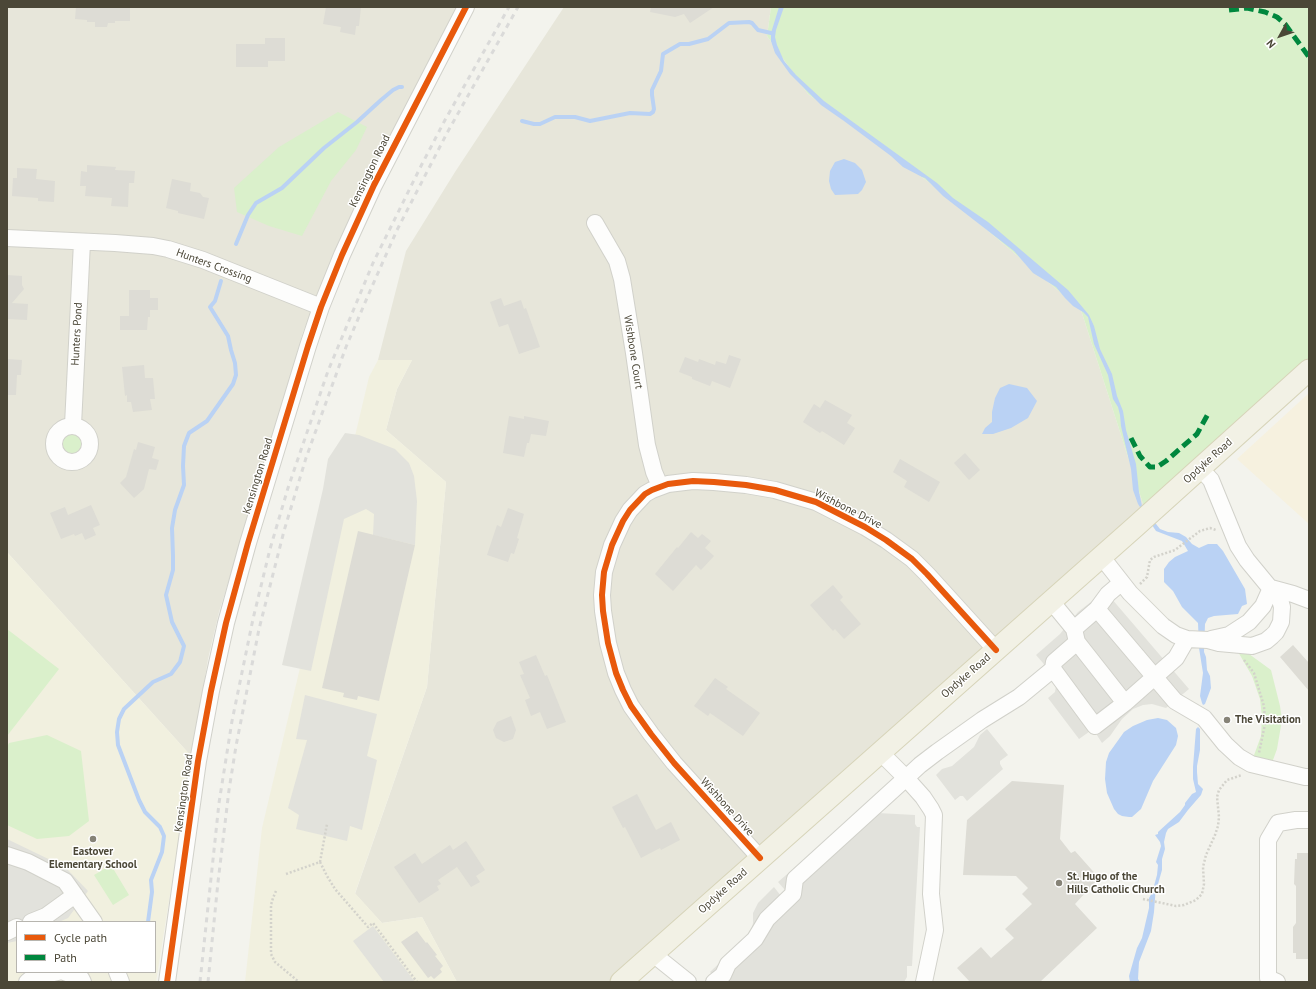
<!DOCTYPE html>
<style>
body{margin:0}
#map{position:relative;width:1316px;height:989px;overflow:hidden;background:#f3f3ed;font-family:"PT Sans",sans-serif}
canvas{display:block}
.frame{position:absolute;inset:0;border:8px solid #4b4737;pointer-events:none}
.legend{position:absolute;left:16px;top:921px;width:140px;height:52px;box-sizing:border-box;background:#fff;border:1px solid #b7b5af;margin:0;padding:5px 7px;list-style:none;font-size:12px;color:#4b4737}
.legend li{display:flex;align-items:center;gap:8px;height:20px}
.legend b{width:20px;border:1px solid #b7b5af}
.north{position:absolute;left:1260px;top:16px;width:40px;height:40px;-webkit-text-stroke:3px #fff;paint-order:stroke;rotate:230deg;font-size:11px;font-weight:700;line-height:16px;text-align:center;color:#4b4737}
.north::after{content:'';display:block;margin:auto;width:14px;height:18px;background:#4b4737;clip-path:polygon(50% 0,100% 100%,50% 72%,0 100%)}
</style>
<div id="map">
<canvas width="1316" height="989"></canvas>
<div class="frame"></div>
<ul class="legend">
<li><b style="height:5px;background:#e8590c"></b>Cycle path</li>
<li><b style="height:5px;background:#00873e"></b>Path</li>
</ul>
<div class="north">N</div>
</div>
<script>
const ctx = document.querySelector('canvas').getContext('2d');
ctx.lineJoin = 'round';
function fillPath(path, color) { ctx.fillStyle = color; ctx.fill(path, 'evenodd'); }
const poly = rows => new Path2D(rows.map(r => 'M' + r).join(''));
function stroke(path, color, width, dash) { ctx.strokeStyle = color; ctx.lineWidth = width; ctx.lineCap = dash ? 'butt' : 'round'; ctx.setLineDash(dash || []); ctx.stroke(path); }
function drawText(font, color, halo, rows, align = 'center') {
  ctx.font = font + ' "PT Sans",sans-serif'; ctx.lineWidth = 3; ctx.setLineDash([]); ctx.textBaseline = 'middle'; ctx.strokeStyle = halo; ctx.fillStyle = color; for (const [text, x, y, turn = 0] of rows) {
    ctx.save(); ctx.translate(x, y); ctx.rotate((+turn || 0) * Math.PI / 180); ctx.textAlign = isNaN(turn) ? turn : align; if (halo) ctx.strokeText(text, 0, 0); ctx.fillText(text, 0, 0); ctx.restore();
  }
}
const residential = poly([
 [7,7,458,7,335,253,303,332,278,420,219,612,208,659,192,757,7,552],
 [564,7,771,7,767,36,808,94,945,194,1081,310,1144,507,611,982,457,982,422,917,382,923,355,894,427,687,446,482,386,430,397,389,412,360,378,360,406,251,455,172]
]);
const commercial = poly([
 [1309,393,1309,524,1237,459]
]);
const education = poly([
 [378,360,412,360,397,389,386,430,446,482,427,687,355,893,382,923,422,917,457,982,245,982,262,828,369,377],
 [7,552,192,757,156,982,7,982],
 [17,922,155,922,155,972,17,972]
]);
const green = poly([
 [771,7,1309,7,1309,358,1144,507,1081,310,945,194,808,94,767,36],
 [338,112,367,127,356,150,331,181,302,236,269,226,237,212,234,188,279,147],
 '60 444a12 12 0 1 1 24 0a12 12 0 1 1-24 0Z',
 [7,629,59,669,7,736],
 [1237,650,1245,651,1271,670,1280,706,1282,720,1277,749,1273,760,1270,761,1253,758,1261,736,1262,717,1260,699,1252,676],
 [47,735,81,751,89,821,69,836,37,839,7,825,7,747,9,743],
 [111,865,129,895,113,905,94,875]
]);
const parking = poly([
 [345,433,359,435,395,449,409,463,414,476,417,501,415,545,373,535,374,514,366,509,344,519,311,671,282,665,323,489,328,459],
 [1105,591,1189,689,1166,708,1152,704,1143,705,1133,709,1122,719,1110,736,1102,743,1093,729,1079,739,1048,698,1055,692,1056,686,1043,663,1036,655,1060,634,1078,612],
 [305,695,377,714,367,756,377,760,362,830,350,826,347,841,296,829,299,815,288,808,307,740,296,739],
 [987,729,1008,755,1000,761,1000,764,1003,769,967,801,963,796,960,796,955,800,936,775,942,769,952,766,974,747,980,735],
 [859,812,915,815,915,824,917,827,920,827,912,966,907,966,907,977,904,982,719,982,710,972,744,940,751,932,753,923,753,913,758,903,774,887,781,896,785,890,778,882],
 [7,839,65,867,88,891,68,918,59,922,17,922,17,941,7,943],
 [373,926,415,982,384,982,353,941]
]);
const water = poly([
 [779,7,784,7,776,30,775,37,777,45,784,61,796,75,824,101,937,183,953,198,988,222,1068,290,1089,315,1094,326,1100,349,1112,374,1117,396,1123,411,1126,430,1136,464,1139,492,1142,506,1160,529,1168,532,1179,533,1186,537,1192,544,1199,548,1208,544,1217,544,1223,551,1245,589,1247,604,1242,606,1238,614,1214,616,1208,618,1205,624,1204,652,1206,657,1207,670,1210,676,1211,688,1205,704,1203,705,1202,703,1200,696,1203,673,1199,648,1198,623,1182,607,1173,591,1164,582,1164,569,1169,562,1175,557,1188,551,1182,541,1156,531,1138,504,1133,490,1131,469,1121,426,1120,415,1118,407,1113,399,1108,375,1094,344,1088,317,1083,312,1073,306,1065,298,1056,287,1033,273,1014,251,943,196,925,178,922,177,903,167,891,156,844,121,821,105,790,74,775,53,771,41,771,33],
 [844,159,855,163,862,170,866,182,862,190,858,194,835,195,831,189,829,181,830,171,835,162],
 [1009,384,1027,388,1037,401,1028,418,1011,428,993,434,982,434,985,428,992,422,992,412,995,398,1000,388],
 [1158,718,1167,720,1176,728,1178,736,1176,745,1153,781,1141,809,1132,817,1129,817,1122,816,1118,814,1114,809,1107,793,1105,779,1106,762,1109,753,1124,732,1133,726,1147,720],
 [1198,727,1200,729,1200,750,1197,766,1197,772,1198,784,1203,789,1201,795,1188,810,1179,822,1168,829,1166,833,1164,842,1165,849,1162,859,1162,870,1158,884,1156,885,1154,912,1151,931,1139,962,1138,979,1140,982,1130,982,1129,976,1137,948,1142,938,1149,908,1149,898,1152,893,1157,875,1158,865,1156,862,1161,846,1160,842,1155,835,1158,834,1158,832,1180,812,1185,805,1185,803,1192,794,1196,792,1193,779,1193,767,1196,729]
]);
const stream = poly([
 [522,121,534,124,540,124,555,117,575,117,590,121,630,113,650,114,653,112,654,109,652,95,652,90,661,71,663,54,680,44,689,44,708,39,729,23,749,22,752,23,758,30,771,33],
 [236,244,248,215,256,203,282,188,324,148,357,122,381,100,393,90,399,87,402,87],
 [148,922,152,892,151,880,162,852,164,836,160,827,145,812,139,800,118,745,117,732,119,719,124,709,153,682,171,674,180,662,184,646,172,622,166,595,173,570,173,556,172,528,175,510,184,485,183,466,184,446,189,433,207,421,226,394,233,384,236,375,235,363,231,350,228,336,210,307,215,301,221,281]
]);
const building = poly([
 [76,7,130,7,130,21,115,21,115,23,108,23,107,27,95,27,95,22,87,22,87,20,75,19],
 [326,7,361,7,359,26,356,26,355,35,340,32,341,27,323,24],
 [651,7,714,7,690,23,684,14,675,17,650,12],
 [265,38,285,38,285,61,268,61,268,67,236,67,236,44,265,44],
 [87,165,116,167,115,170,135,171,134,183,129,183,128,207,111,206,112,198,85,196,86,186,80,186,81,171,87,172],
 [17,168,37,169,36,179,55,181,54,202,38,201,38,198,12,196,13,178,17,178],
 [172,179,191,183,190,191,200,193,203,197,209,198,204,219,178,213,178,211,166,208],
 [7,275,22,276,22,285,24,289,12,303,28,304,27,320,7,319],
 [129,290,150,290,150,298,158,298,158,310,150,310,150,317,148,317,147,330,120,330,120,316,129,316],
 [501,298,504,306,521,300,524,309,526,308,540,347,519,354,508,324,499,327,490,302],
 [729,355,741,359,730,388,712,381,710,386,692,379,692,377,679,372,685,357,698,362,699,359,715,365,716,361,726,364],
 [7,359,22,360,21,375,17,375,16,395,7,395],
 [144,365,145,378,153,378,155,399,150,399,152,410,133,412,131,402,127,402,127,395,125,396,122,367],
 [825,400,852,415,847,423,855,428,844,445,822,431,820,433,803,422,814,404,820,408],
 [509,416,524,419,524,416,549,421,546,436,531,434,529,443,527,443,524,457,503,453],
 [138,442,155,447,152,458,159,460,156,470,149,469,144,489,134,498,120,483,126,477,134,449,136,450],
 [965,453,980,470,969,480,954,463],
 [900,459,940,482,929,502,904,487,907,481,893,472],
 [91,505,100,525,93,528,96,535,85,540,82,533,75,536,74,534,61,539,50,513,65,507,68,515],
 [508,508,524,514,517,538,519,539,514,554,511,553,508,562,487,555,497,525,501,527],
 [358,531,415,545,379,701,358,696,357,700,343,697,344,693,322,688],
 [691,532,698,538,702,534,711,541,705,548,714,556,701,570,696,565,673,591,655,574,677,547,678,548],
 [833,585,843,597,840,600,861,624,844,639,835,629,833,631,810,605],
 [1293,645,1309,663,1309,691,1280,657],
 [536,655,545,676,547,675,566,722,547,729,540,712,531,716,525,700,530,698,520,675,524,674,519,662],
 [715,678,728,687,726,689,760,713,743,736,710,713,708,716,694,706],
 [511,716,516,730,513,739,504,742,496,738,493,730,497,722],
 [1012,781,1064,785,1060,839,1071,853,1075,851,1099,878,1075,904,1097,928,1040,982,970,982,957,968,981,947,991,958,1014,938,1005,929,1032,904,1022,894,1028,888,1016,876,963,875,967,820],
 [637,794,656,830,671,822,680,840,661,850,660,848,641,858,625,827,623,828,612,807],
 [466,841,485,870,476,876,480,882,471,887,457,867,438,880,441,884,437,886,439,890,419,903,394,867,415,853,422,864,450,845,453,850],
 [1297,853,1309,853,1309,959,1296,959,1296,953,1293,953,1293,927,1296,923,1296,886,1294,884,1295,859,1297,859],
 [417,931,426,943,427,942,437,955,435,956,443,966,440,969,442,972,434,979,431,976,428,978,401,942]
]);
const path = poly([
 [1140,584,1147,577,1150,560,1154,557,1175,550,1200,531,1210,528,1216,530],
 [1244,660,1254,673,1264,706,1265,724,1259,753],
 [320,862,327,876,335,889,368,927,373,923,417,982],
 [286,874,320,862,327,824],
 [276,891,273,898,271,905,271,954,275,962,299,982],
 [1143,899,1176,906,1184,905,1196,900,1202,894,1204,884,1203,867,1206,855,1215,835,1218,826,1219,817,1217,797,1219,790,1227,780,1242,775]
]);
const minor = poly([
 [595,223,617,261,622,279,634,353,647,445,654,472,660,486],
 [7,238,115,243,153,246,168,249,203,260,321,307],
 [73,425,82,242],
 '54 444a18 18 0 1 1 36 0a18 18 0 1 1-36 0Z',
 [1101,556,1130,593,1163,626,1176,635,1187,639,1208,640,1219,643,1252,646,1266,641,1272,636,1276,632,1281,622,1282,607,1280,600,1247,560,1238,546,1211,480,1200,468],
 [1271,588,1293,594,1309,600],
 [1051,601,1074,629,1077,642,1125,703],
 [1097,609,1175,701,1204,718,1225,744,1239,757,1251,764,1305,777,1309,777],
 [1074,629,1097,609,1108,594,1121,583],
 [1211,639,1229,635,1249,622,1263,606,1271,588],
 [1053,669,1095,726,1125,703,1176,658,1187,639],
 [880,752,906,778,920,765,937,752,982,720,1019,697,1053,669,1054,662,1077,642],
 [7,855,28,862,65,881,94,922],
 [760,858,674,763,651,734,631,706,623,690,616,673,608,643,603,611,602,595,604,572,612,545,623,521,630,510,645,494,652,490,668,484,693,481,714,482,746,485,775,490,816,502,865,527,886,540,912,559,927,574,996,650],
 [31,922,46,916,75,895],
 [7,932,17,927],
 [653,954,688,982],
 [64,972,81,978,83,982],
 [117,972,121,982],
 [27,982,32,978,58,972],
 [167,982,198,761,211,691,226,623,248,543,308,346,321,307,342,255,374,185,466,7],
 [714,982,723,975,728,964,755,939,767,919,793,894,795,879,906,778,923,797,931,809,934,815,931,894,935,930,924,982],
 [1277,982,1268,978,1268,840,1278,823,1296,820,1309,820]
]);
const major = poly([
 [621,982,1136,526,1309,370]
]);
const rail = poly([
 [200,982,219,803,232,721,253,619,270,549,288,488,328,371,373,263,421,166,445,120,509,7],
 [208,982,218,882,229,790,236,746,259,629,284,531,306,458,346,347,370,291,397,230,447,133,518,7]
]);
const quiet = poly([
 [1229,10,1247,8,1265,12,1277,17,1285,24,1309,57],
 [1131,438,1140,456,1150,467,1157,467,1166,461,1197,434,1208,414]
]);
const cycleway = poly([
 [760,858,674,763,651,734,631,706,623,690,616,673,608,643,603,611,602,595,604,572,612,545,623,521,630,510,645,494,652,490,668,484,693,481,714,482,746,485,775,490,816,502,865,527,886,540,912,559,927,574,996,650],
 [167,982,198,761,211,691,226,623,248,543,308,346,321,307,342,255,374,185,466,7]
]);
const markers = [
 [1227,720,4,"#868377"],
 [93,839,4,"#868377"],
 [1059,883,4,"#868377"]
];
const streetNames = [
 ["Kensington Road",370,171,-64],
 ["Hunters Crossing",214,266,20],
 ["Hunters Pond",77,334,-87],
 ["Wishbone Court",633,352,81],
 ["Opdyke Road",1208,461,-42],
 ["Kensington Road",258,476,-73],
 ["Wishbone Drive",848,509,27],
 ["Opdyke Road",966,676,-41],
 ["Kensington Road",184,793,-82],
 ["Wishbone Drive",727,807,48],
 ["Opdyke Road",723,891,-42]
];
const poiNames = [
 ["The Visitation",1235,720],
 ["Eastover",93,852,"center"],
 ["Elementary School",93,865,"center"],
 ["St. Hugo of the",1067,877],
 ["Hills Catholic Church",1067,890]
];
fillPath(residential, '#e7e6da');
fillPath(commercial, '#f6f1df');
fillPath(education, '#f1f0df');
fillPath(green, '#daf0cb');
fillPath(parking, '#e2e2dc');
fillPath(water, '#bad2f4');
stroke(stream, '#bad2f4', 4);
fillPath(building, '#dddcd5');
stroke(minor, '#d1d1ca', 18);
stroke(major, '#d7d4b9', 23);
stroke(path, '#d3d2cb', 2.5, [2, 2]);
stroke(minor, '#fdfdfc', 16);
stroke(major, '#f2f1e5', 21);
stroke(rail, '#dadad9', 3, [5, 5]);
stroke(quiet, '#00873e', 5, [10, 5]);
stroke(cycleway, '#e8590c', 6);
for (const [x, y, r, color] of markers) { const dot = new Path2D(); dot.arc(x, y, r, 0, 2 * Math.PI); ctx.fillStyle = color; ctx.fill(dot); stroke(dot, '#fff', 1.5); }
drawText('11px', '#4b4737', '#fff', streetNames);
drawText('bold 11px', '#4b4737', '#fff', poiNames, 'left');
</script>
